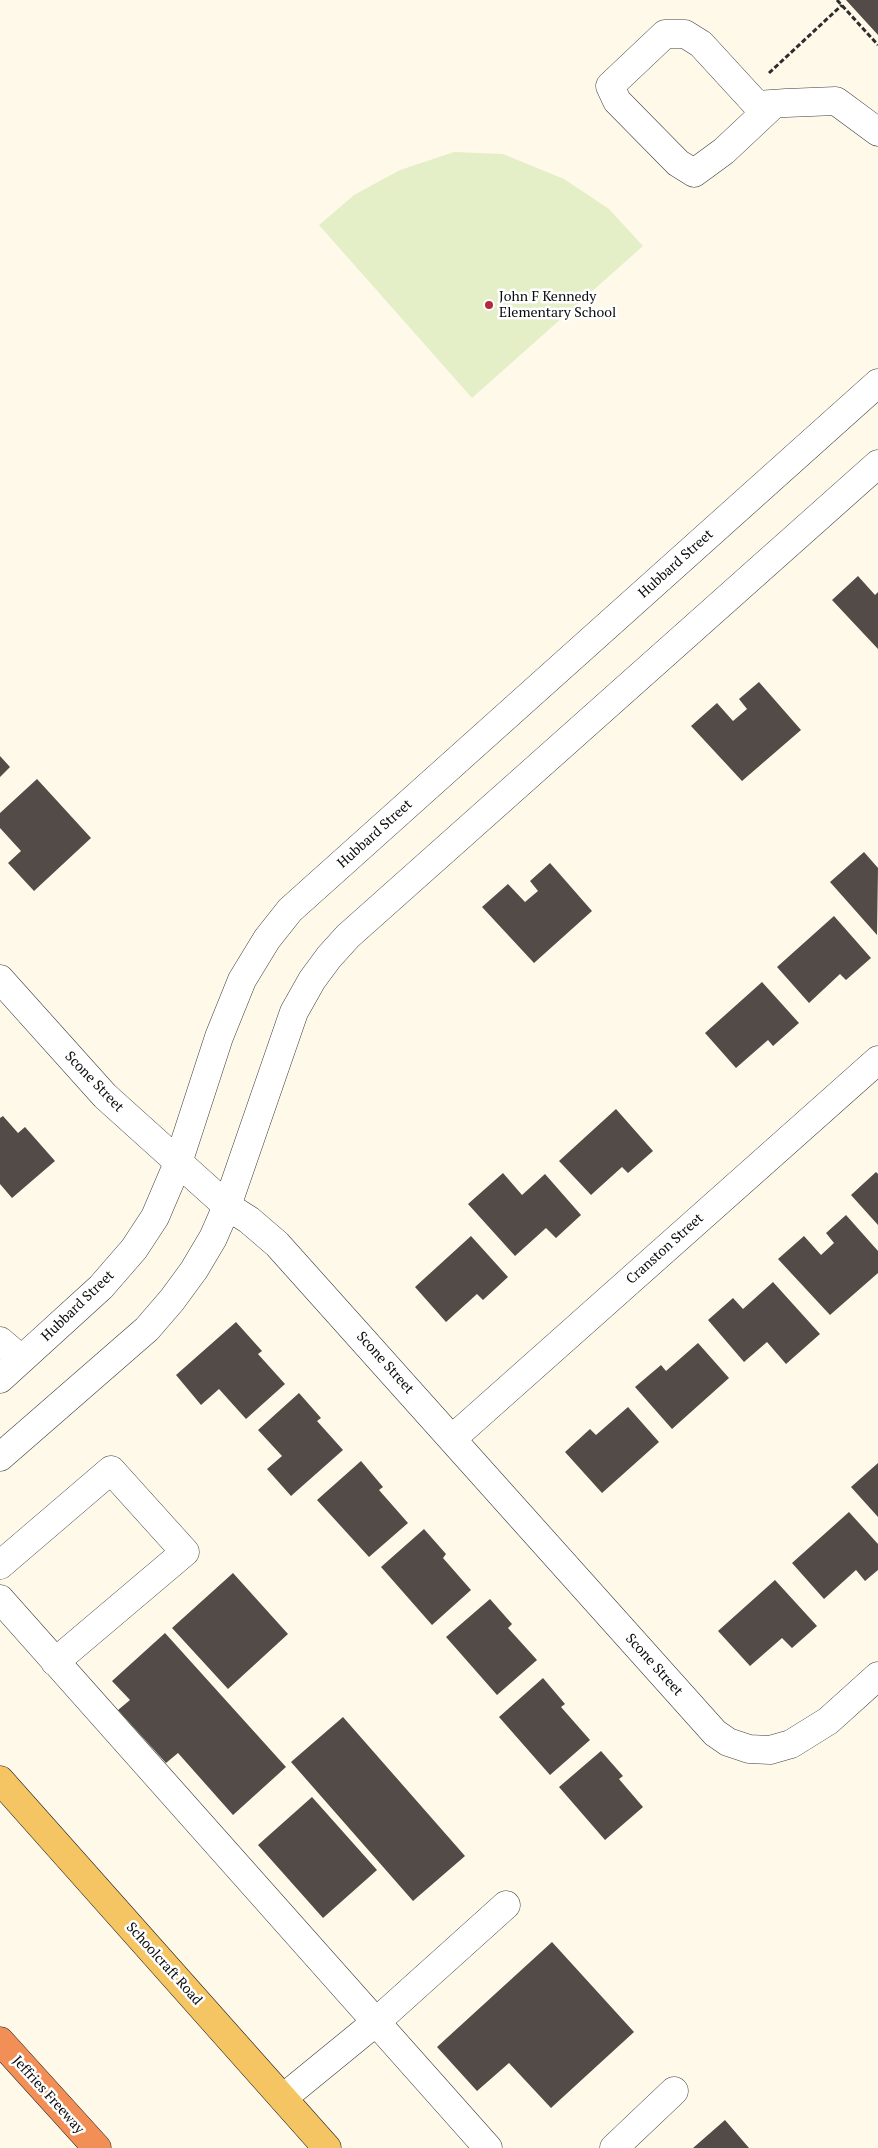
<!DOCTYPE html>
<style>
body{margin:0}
canvas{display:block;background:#fff9ea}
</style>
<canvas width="878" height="2148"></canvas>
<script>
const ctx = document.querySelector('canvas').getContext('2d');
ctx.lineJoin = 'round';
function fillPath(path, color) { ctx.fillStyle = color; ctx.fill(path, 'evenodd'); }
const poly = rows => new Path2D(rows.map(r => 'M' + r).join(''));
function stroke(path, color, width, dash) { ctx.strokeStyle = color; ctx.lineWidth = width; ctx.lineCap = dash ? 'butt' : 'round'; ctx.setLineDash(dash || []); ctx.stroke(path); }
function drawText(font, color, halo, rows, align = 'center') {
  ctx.font = font + ' "PT Serif",serif'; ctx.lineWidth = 5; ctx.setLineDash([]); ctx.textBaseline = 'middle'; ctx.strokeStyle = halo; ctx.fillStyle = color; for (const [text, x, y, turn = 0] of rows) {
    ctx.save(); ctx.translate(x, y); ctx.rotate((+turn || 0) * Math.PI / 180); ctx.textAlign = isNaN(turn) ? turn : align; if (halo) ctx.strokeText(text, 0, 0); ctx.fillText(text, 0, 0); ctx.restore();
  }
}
const pitch = poly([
 [454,152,503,154,564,179,609,209,643,246,472,398,319,225,354,195,400,170]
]);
const building = poly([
 [846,0,878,0,878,35],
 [858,576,875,595,878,592,878,649,832,600],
 [759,682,801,730,742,781,691,726,717,703,733,721,747,709,739,699],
 [0,756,10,767,0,777],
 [37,779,91,838,34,891,8,863,21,851,0,828,0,813],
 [864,852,878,868,877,935,830,882],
 [550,863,592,911,534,963,482,907,508,884,525,902,538,891,530,881],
 [834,916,871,958,846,980,840,974,809,1003,777,967],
 [762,982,799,1023,773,1046,768,1040,736,1068,705,1033],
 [616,1109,653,1151,628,1173,622,1167,591,1195,559,1161],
 [3,1116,18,1133,25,1127,55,1161,12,1198,0,1184,0,1118],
 [876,1172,878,1174,878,1225,851,1195],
 [503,1173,522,1195,545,1174,581,1215,556,1238,546,1228,515,1256,468,1204],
 [846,1215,878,1251,878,1273,830,1315,778,1259,804,1236,821,1255,834,1243,826,1233],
 [471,1236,508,1277,483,1300,477,1294,446,1322,415,1287],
 [773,1282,820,1334,786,1364,767,1342,744,1362,708,1320,733,1298,743,1309],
 [236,1322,262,1351,258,1354,285,1384,246,1419,219,1389,201,1405,176,1375],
 [698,1343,729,1378,672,1429,635,1387,661,1365,666,1371],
 [299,1393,321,1418,317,1421,343,1450,291,1496,267,1469,282,1456,258,1430],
 [628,1407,659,1442,602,1493,565,1452,590,1429,596,1435],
 [361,1461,383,1487,379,1490,408,1523,369,1557,317,1500],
 [878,1463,878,1517,851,1487],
 [849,1512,878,1544,878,1570,865,1581,856,1570,824,1599,792,1563],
 [424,1529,446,1554,443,1558,471,1590,432,1625,381,1567],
 [233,1573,288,1634,228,1689,172,1628],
 [775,1580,817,1626,792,1648,782,1638,750,1666,718,1631],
 [490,1599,512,1624,508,1628,537,1660,497,1695,446,1637],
 [165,1633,286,1767,233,1815,178,1753,166,1763,118,1710,130,1700,112,1681],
 [543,1678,565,1704,561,1707,590,1740,550,1775,499,1717],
 [343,1717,465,1856,413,1901,291,1762],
 [601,1751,623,1776,619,1779,643,1807,605,1840,559,1787],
 [312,1797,377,1870,323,1918,258,1845],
 [552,1942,634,2032,551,2108,509,2063,477,2091,437,2047],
 [725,2120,749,2148,693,2148]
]);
const path = poly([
 [837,0,878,45],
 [769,73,842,5]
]);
const minor = poly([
 [774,104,724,151,694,173,678,163,617,101,610,86,665,34,685,34,701,44,757,105,786,103,836,101,878,132],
 [0,979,105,1096,227,1206,249,1220,277,1244,715,1733,728,1742,749,1749,770,1750,791,1744,828,1721,878,1676],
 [0,1341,21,1359],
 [0,1379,101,1287,134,1249,155,1217,178,1163,219,1037,242,980,267,939,290,910,878,383],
 [453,1438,878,1060],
 [0,1457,147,1329,172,1300,194,1270,213,1238,227,1206,294,1012,312,980,329,957,348,936,878,464],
 [0,1565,111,1470,185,1552,55,1662],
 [0,1599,488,2148],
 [283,2098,376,2022,506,1905],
 [614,2148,674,2091]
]);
const major = poly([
 [0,1780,327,2148]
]);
const highway = poly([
 [0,2041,97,2148]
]);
const markers = [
 [489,305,5,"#b7283b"]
];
const poiNames = [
 ["John F Kennedy",499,297],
 ["Elementary School",499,313]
];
const streetNames = [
 ["Hubbard Street",676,564,-42],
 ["Hubbard Street",375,834,-42],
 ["Scone Street",94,1082,46],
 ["Cranston Street",665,1249,-42],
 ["Hubbard Street",78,1306,-44],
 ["Scone Street",385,1363,48],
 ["Scone Street",654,1665,48],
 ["Schoolcraft Road",164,1964,48],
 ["Jeffries Freeway",48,2095,48]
];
fillPath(pitch, '#e4efc7');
fillPath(building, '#534b48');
stroke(minor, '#3e3e3e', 29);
stroke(major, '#1c1c1c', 29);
stroke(highway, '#1c1c1c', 29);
stroke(path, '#2d2d2d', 3, [5, 2.5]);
stroke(minor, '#fff', 28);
stroke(major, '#f5c563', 28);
stroke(highway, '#f18f56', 28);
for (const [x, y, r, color] of markers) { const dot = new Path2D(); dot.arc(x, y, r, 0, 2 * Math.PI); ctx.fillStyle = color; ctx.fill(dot); stroke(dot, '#fff', 2); }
drawText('14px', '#0b0b0b', '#fff', poiNames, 'left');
drawText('14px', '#0b0b0b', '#fff', streetNames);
</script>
